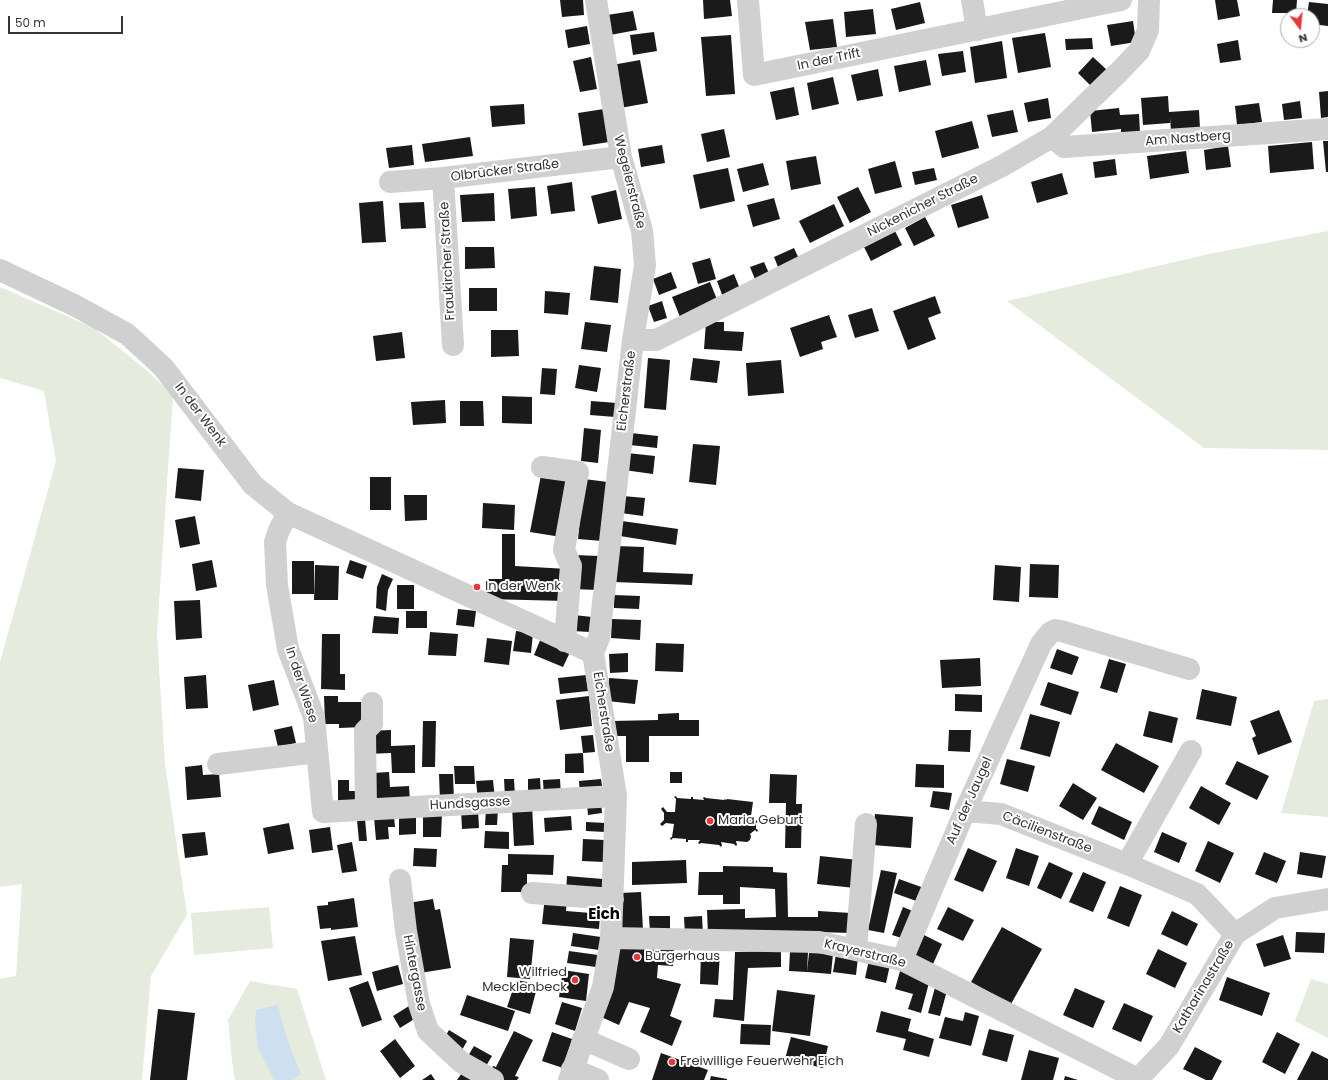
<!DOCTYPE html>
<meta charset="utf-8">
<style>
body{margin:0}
#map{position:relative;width:1328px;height:1080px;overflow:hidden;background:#fff;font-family:Poppins,sans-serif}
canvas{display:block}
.north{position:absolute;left:1280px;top:8px;width:40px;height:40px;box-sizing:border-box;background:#fff;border:1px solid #adadad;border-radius:50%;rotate:164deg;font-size:11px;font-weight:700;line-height:16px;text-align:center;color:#333}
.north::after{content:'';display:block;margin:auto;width:14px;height:18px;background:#eb3436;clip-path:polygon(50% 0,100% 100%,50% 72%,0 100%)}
.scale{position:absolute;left:8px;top:16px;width:115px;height:18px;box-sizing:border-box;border:2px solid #333;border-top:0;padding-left:5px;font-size:12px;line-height:14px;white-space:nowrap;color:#333;-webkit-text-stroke:3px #fff;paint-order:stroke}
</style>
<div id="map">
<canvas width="1328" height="1080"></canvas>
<div class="north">N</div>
<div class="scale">50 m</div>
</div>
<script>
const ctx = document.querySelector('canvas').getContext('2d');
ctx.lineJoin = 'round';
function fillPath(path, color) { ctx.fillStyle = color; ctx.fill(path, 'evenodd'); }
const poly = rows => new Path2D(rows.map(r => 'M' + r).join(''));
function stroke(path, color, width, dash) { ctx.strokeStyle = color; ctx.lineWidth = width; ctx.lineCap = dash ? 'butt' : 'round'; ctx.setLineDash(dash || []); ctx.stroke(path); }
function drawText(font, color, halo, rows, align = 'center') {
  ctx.font = font + ' Poppins,sans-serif'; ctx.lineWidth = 4; ctx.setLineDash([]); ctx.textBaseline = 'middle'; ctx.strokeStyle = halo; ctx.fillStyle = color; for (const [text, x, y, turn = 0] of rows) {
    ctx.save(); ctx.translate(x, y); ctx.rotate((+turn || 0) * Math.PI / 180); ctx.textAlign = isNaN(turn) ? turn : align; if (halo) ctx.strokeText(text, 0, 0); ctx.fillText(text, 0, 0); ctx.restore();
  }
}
const green = poly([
 [1328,231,1328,450,1204,448,1007,301,1209,254],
 [0,287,94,328,145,369,173,395,157,634,165,764,187,915,151,976,142,1080,0,1080,0,979,16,976,22,884,0,887,0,662,56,461,44,391,0,378],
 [1328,699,1328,817,1281,813,1314,701],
 [269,907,273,948,194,955,191,913],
 [1311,979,1328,984,1328,1038,1295,1021],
 [250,981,297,989,326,1080,235,1080,232,1061,228,1020]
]);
const water = poly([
 [278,1005,287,1039,301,1074,292,1080,274,1080,258,1048,255,1022,256,1010]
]);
const building = poly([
 [560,0,583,0,584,15,562,17],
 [703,0,730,0,732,16,704,19],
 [1215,0,1237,0,1240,16,1218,20],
 [1273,0,1297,0,1296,13,1272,13],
 [920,2,925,23,896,30,891,9],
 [1309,2,1328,4,1328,26,1312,24,1312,16,1307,16],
 [873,9,876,34,846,37,844,12],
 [633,11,637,30,610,35,607,15],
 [833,19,837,47,810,50,805,22],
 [1133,21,1136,42,1111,46,1107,25],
 [587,26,590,44,568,48,565,30],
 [654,32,657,51,633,55,630,35],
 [1045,33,1051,67,1018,73,1012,38],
 [731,35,735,94,706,96,701,37],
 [1092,38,1093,49,1066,50,1065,39],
 [1238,40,1241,60,1220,63,1217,44],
 [1002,41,1007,78,975,83,970,47],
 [963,51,966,72,942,76,938,54],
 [591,57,597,89,580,92,573,61],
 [1093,57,1107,70,1091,86,1078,73],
 [640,60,648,103,620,108,612,65],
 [926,60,931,85,899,92,894,66],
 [878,69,883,96,857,101,851,75],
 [833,77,839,104,812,110,807,83],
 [794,87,799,115,776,120,770,92],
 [1328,91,1328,117,1321,118,1319,92],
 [1168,96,1169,112,1199,110,1200,128,1171,131,1170,118,1170,123,1143,125,1141,98],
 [1048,98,1051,118,1028,122,1024,103],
 [1300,101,1302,118,1284,120,1282,104],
 [1259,103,1262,122,1237,125,1235,106],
 [524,104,525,124,492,127,490,106],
 [1119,108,1120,115,1139,114,1140,133,1121,134,1121,129,1092,132,1090,111],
 [604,109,609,142,583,146,578,113],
 [1013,110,1018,132,992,137,987,115],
 [972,121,979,148,942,158,935,131],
 [724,129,730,157,707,162,701,134],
 [470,137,473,156,425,162,422,144],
 [1323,141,1328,141,1328,172,1326,172],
 [1312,142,1314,169,1270,173,1268,146],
 [412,145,414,165,389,168,386,148],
 [662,145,665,163,641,167,638,149],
 [1228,146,1231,167,1206,170,1204,150],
 [1186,151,1189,173,1150,179,1147,156],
 [816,156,821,184,791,190,786,161],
 [1115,159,1117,175,1095,178,1093,162],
 [895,161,902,187,875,194,868,169],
 [763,163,769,185,743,192,737,169],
 [728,168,735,201,700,209,693,175],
 [934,168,937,180,915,185,912,172],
 [1062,173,1068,194,1037,203,1031,182],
 [572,182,575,211,551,214,547,186],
 [535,187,537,216,511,219,508,189],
 [858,187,871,212,850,223,837,197],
 [616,190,622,219,598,224,591,196],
 [494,193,495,221,462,222,460,195],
 [982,195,989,218,958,228,951,205],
 [774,198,780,219,753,227,747,205],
 [383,201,386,242,362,243,359,203],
 [424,202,426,228,401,229,399,203],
 [834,204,844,226,810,243,799,221],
 [925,217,935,236,914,246,905,228],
 [894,229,902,245,871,261,863,245],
 [465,247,494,247,495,268,465,269],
 [794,248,801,263,780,272,774,257],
 [710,258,716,279,698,284,692,263],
 [764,262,771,278,757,284,750,267],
 [594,266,621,269,618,303,590,300],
 [671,272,677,288,659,295,653,279],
 [734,274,742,294,724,300,717,281],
 [710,282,718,302,680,317,672,297],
 [469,288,497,288,497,311,469,311],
 [545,291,570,293,568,315,544,313],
 [935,296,941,313,928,318,936,339,908,350,893,311],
 [662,301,667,318,654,322,648,306],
 [872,308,879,331,855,338,848,315],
 [829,315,837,337,821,342,823,349,800,357,790,328],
 [585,322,611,325,607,352,581,349],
 [706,322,724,322,724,331,744,332,742,351,704,349],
 [491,330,518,330,519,356,491,357],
 [402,332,405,358,376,361,373,336],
 [648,358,670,360,666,410,644,408],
 [693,358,720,361,717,383,690,380],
 [781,360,784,393,748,396,746,363],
 [579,365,601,368,597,392,575,388],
 [542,368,557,369,555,395,540,394],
 [502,396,532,397,532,424,502,423],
 [445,400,446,423,413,425,411,402],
 [460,401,483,401,484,426,460,426],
 [591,401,617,403,615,417,590,415],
 [584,428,601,430,598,463,581,461],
 [631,433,658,436,657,448,630,445],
 [693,444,720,446,716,485,689,482],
 [627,453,655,456,653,474,624,470],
 [178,468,204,470,201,501,175,498],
 [541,475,572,480,561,537,530,532],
 [370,477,391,477,391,510,370,510],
 [584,479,608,482,602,541,578,539],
 [404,495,427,495,427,520,405,521],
 [623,496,645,498,643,516,621,513],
 [483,503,515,505,514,530,482,528],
 [195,516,200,544,180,548,175,520],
 [622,521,678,529,676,545,620,536],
 [502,534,515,534,515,566,568,569,566,601,486,599,486,579,502,579],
 [616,546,644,547,643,572,693,574,692,585,614,582],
 [575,555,599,556,597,590,573,589],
 [212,560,217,587,196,591,192,564],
 [350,560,367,566,363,579,346,573],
 [292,561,314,561,314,594,292,594],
 [1030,564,1059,565,1058,598,1029,597],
 [315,565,339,566,338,600,314,600],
 [995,565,1021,567,1019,602,993,600],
 [382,574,393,579,388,590,386,611,376,608,377,587],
 [397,585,414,585,414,609,397,609],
 [614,595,640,596,639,609,614,608],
 [200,600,202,638,176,640,174,601],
 [458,609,476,611,474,627,456,625],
 [406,611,427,611,427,628,406,628],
 [574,615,592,617,590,632,572,631],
 [374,616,399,618,398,634,372,633],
 [612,619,641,620,640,640,611,638],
 [516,631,533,633,531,653,513,651],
 [430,632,458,634,456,656,428,655],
 [322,634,340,634,340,674,345,674,345,690,321,689],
 [487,638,512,641,509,665,484,662],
 [541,638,571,650,563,667,534,655],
 [656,643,684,644,683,672,655,671],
 [1057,649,1079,657,1072,675,1050,668],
 [628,653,628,672,610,673,609,654],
 [980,658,981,686,942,688,940,660],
 [1109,659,1126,664,1117,693,1100,688],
 [206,675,208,708,186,709,184,677],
 [586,675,588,691,560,694,558,678],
 [609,678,638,680,635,704,607,701],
 [274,680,279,705,253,711,248,685],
 [1048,682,1079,692,1071,715,1040,705],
 [1202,689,1237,697,1231,726,1196,719],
 [955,694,982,695,982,712,955,711],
 [324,696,338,696,338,702,362,702,363,727,339,728,339,724,325,724],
 [589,696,592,726,560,730,556,700],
 [1279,710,1292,742,1258,755,1252,738,1256,736,1250,721],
 [1149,711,1178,718,1172,743,1143,736],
 [679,713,679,720,699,720,699,736,649,736,649,762,626,762,626,736,612,736,612,721,658,720,658,714],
 [1030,714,1060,722,1050,757,1020,749],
 [423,721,436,721,435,767,422,767],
 [292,726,296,743,278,747,274,730],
 [391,730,391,746,415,745,415,773,392,773,391,753,368,754,368,731],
 [949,730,971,730,970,752,948,751],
 [593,735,595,752,583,753,581,736],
 [1116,743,1159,766,1144,793,1101,770],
 [583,753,584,773,565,773,565,754],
 [1007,759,1035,766,1028,792,1000,784],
 [1237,761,1269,776,1257,800,1225,784],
 [916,764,944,765,944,788,915,787],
 [202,765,203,775,219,774,221,797,187,800,185,767],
 [454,766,474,766,475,784,455,784],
 [389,772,390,787,409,786,410,802,372,803,372,773],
 [670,772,682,772,682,783,670,783],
 [439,774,453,774,454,801,440,802],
 [770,774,797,775,796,804,802,804,801,848,785,848,786,803,769,803],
 [540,778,541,796,528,797,528,779],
 [504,779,514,779,515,796,505,797],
 [560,779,561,796,544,797,543,780],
 [601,779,603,792,580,795,579,781],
 [338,780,349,780,349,791,360,791,361,807,338,807],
 [493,780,495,799,478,800,476,781],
 [1073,783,1097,798,1083,820,1059,806],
 [1201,786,1231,803,1219,825,1189,808],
 [933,791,952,793,949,810,930,807],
 [676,796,677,798,691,799,691,797,693,797,693,799,704,800,703,798,704,797,706,798,724,800,725,799,726,800,727,799,753,802,751,816,755,821,758,820,758,822,756,823,756,829,758,830,757,832,755,830,750,834,751,836,750,840,747,842,736,841,737,845,736,846,734,844,721,842,722,845,721,847,719,845,701,843,700,844,698,843,700,840,688,840,688,842,686,842,686,839,673,838,671,840,670,838,672,837,674,824,666,823,662,826,660,824,664,820,664,813,661,809,663,807,667,812,675,812,676,799,674,797],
 [601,802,602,813,588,815,587,804],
 [532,805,534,845,514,846,512,806],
 [1099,806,1132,822,1124,840,1091,824],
 [486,808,498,809,497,825,485,825],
 [478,809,479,828,462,829,461,810],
 [423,813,442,813,441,837,423,837],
 [875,814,913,817,911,848,872,845],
 [394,816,395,827,388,827,389,839,376,840,374,817],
 [399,816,416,816,416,834,399,835],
 [571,816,572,830,545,832,544,818],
 [365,819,367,841,359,841,357,820],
 [586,822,606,823,605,832,586,831],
 [289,823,294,849,268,854,263,828],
 [330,827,333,850,312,853,309,830],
 [485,831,509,832,509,849,484,848],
 [205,832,208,855,185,858,182,834],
 [1162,832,1187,843,1179,863,1154,852],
 [583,839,605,840,604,862,582,861],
 [1208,841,1234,853,1220,883,1195,871],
 [352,842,357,871,342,873,337,845],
 [414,848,437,849,436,867,413,866],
 [968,848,997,861,983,892,954,880],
 [1016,848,1039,856,1029,886,1006,878],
 [1264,852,1286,861,1277,883,1255,874],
 [1300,852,1326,856,1322,878,1297,874],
 [508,854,554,855,553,875,527,874,527,892,501,892,502,865,508,865],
 [820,856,858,860,855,888,817,884],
 [686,860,687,883,632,885,632,862],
 [1049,862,1073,873,1061,899,1037,888],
 [723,866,773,867,773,872,787,873,788,917,818,917,818,911,851,913,851,933,818,932,708,936,707,910,745,909,745,918,776,917,775,889,740,887,740,904,723,904,723,895,698,895,699,872,723,872],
 [881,870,897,873,884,933,868,930],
 [1083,872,1106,882,1093,912,1069,902],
 [567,876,603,879,602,896,566,893],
 [899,879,924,888,919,902,894,893],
 [1120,886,1142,895,1129,927,1107,918],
 [641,892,643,930,621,931,620,893],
 [545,896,567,899,566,911,591,913,592,902,601,903,599,929,542,924],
 [354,898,358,927,331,930,331,928,320,929,317,906,328,905,328,902],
 [433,899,435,910,440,909,451,968,420,973,408,903],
 [903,907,915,912,905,939,892,935],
 [948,907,974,920,963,941,937,929],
 [1172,911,1198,924,1187,946,1161,934],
 [649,916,670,916,670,932,650,933],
 [702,916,703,935,685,935,684,917],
 [1002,927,1042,949,1011,1004,971,982],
 [1296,932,1325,933,1324,953,1295,952],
 [573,933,601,937,599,950,571,946],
 [924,935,942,944,933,964,915,956],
 [1283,935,1291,959,1264,967,1256,944],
 [355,936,362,975,328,981,321,941],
 [510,938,534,940,530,979,507,977],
 [617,946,674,949,673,966,658,965,657,978,681,984,670,1016,682,1021,672,1046,640,1032,650,1008,629,1002,619,1025,599,1016],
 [1158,949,1187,963,1175,988,1146,974],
 [569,951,598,955,596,967,567,963],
 [781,951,781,967,748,968,744,1021,713,1017,715,999,733,1000,735,952],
 [790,951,808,952,807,972,789,971],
 [701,953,720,953,718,985,700,984],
 [809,953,833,954,831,974,807,972],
 [836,954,858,957,856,975,833,972],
 [869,960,890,965,886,983,865,978],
 [398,965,403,984,377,991,372,972],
 [563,970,589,974,586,1001,559,997],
 [900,971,930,979,921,1013,908,1009,913,994,895,989],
 [1227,977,1270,993,1262,1016,1219,1000],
 [516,980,538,984,530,1014,507,1007],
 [368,981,382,1020,362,1027,349,988],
 [936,984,948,987,940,1016,928,1013],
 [1075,988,1105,1001,1093,1028,1063,1015],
 [777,990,815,995,810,1036,772,1031],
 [467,995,515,1011,508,1031,460,1015],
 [562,1002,582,1008,575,1031,555,1024],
 [1124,1003,1153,1016,1141,1042,1112,1029],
 [409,1006,416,1018,400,1028,393,1016],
 [158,1009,195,1013,187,1080,150,1080],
 [881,1011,911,1019,908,1031,934,1039,929,1057,903,1050,906,1039,876,1032],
 [965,1012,979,1016,971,1046,939,1038,945,1017,963,1021],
 [741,1024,771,1025,770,1045,740,1044],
 [989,1029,1014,1035,1007,1062,982,1055],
 [449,1030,467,1041,461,1052,443,1041],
 [514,1031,533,1040,515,1076,519,1077,517,1080,500,1080,489,1075,493,1066,496,1067],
 [552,1032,572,1039,563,1068,542,1061],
 [1277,1032,1300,1044,1285,1074,1262,1062],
 [791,1037,828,1046,823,1068,785,1059],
 [395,1039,415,1066,400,1078,380,1051],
 [474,1046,492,1056,483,1071,465,1061],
 [1195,1047,1222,1061,1212,1080,1206,1080,1183,1069],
 [1029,1050,1059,1058,1053,1080,1021,1080],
 [1312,1051,1328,1059,1328,1080,1297,1080],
 [661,1053,708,1070,704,1080,652,1080],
 [464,1070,478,1080,457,1080],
 [431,1074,435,1080,422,1080],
 [711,1076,727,1079,727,1080,710,1080],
 [1065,1076,1078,1080,1064,1080]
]);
const minor = poly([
 [748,0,754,75,1121,0],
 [972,0,977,30],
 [1052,137,1064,147,1328,129],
 [443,178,453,345],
 [390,182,443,178,621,157],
 [0,270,74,305,127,334,163,367,253,485,288,513,593,653],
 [633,340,656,340,1002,166,1052,137,1120,71,1139,51,1148,30,1149,0],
 [542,467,578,472,564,550,571,566,565,641],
 [288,513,279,530,275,542,277,585,288,649,314,717,323,812,616,796],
 [218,764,317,752],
 [366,809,365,731,372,724,372,703],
 [965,811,1001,814,1127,864,1197,894,1235,934],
 [1127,864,1191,751],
 [400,880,406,931,419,1004,428,1031,461,1062,493,1080],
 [532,893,613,899],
 [611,938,819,942,902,960,1140,1080],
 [856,950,866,824],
 [902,960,965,811,1041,644,1050,633,1055,630,1061,631,1189,669],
 [583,1039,629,1059],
 [572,1069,598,1080],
 [1138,1079,1169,1046,1235,934,1275,908,1328,899],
 [569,1080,603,987,611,938,616,796,593,653,599,638,633,340,645,265,642,231,621,157,596,0]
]);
const markers = [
 [477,587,4,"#eb3436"],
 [710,821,4,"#eb3436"],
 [637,957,4,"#eb3436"],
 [575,980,4,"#eb3436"],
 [672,1062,4,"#eb3436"]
];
const streetNames = [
 ["In der Trift",829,60,-12],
 ["Am Nastberg",1188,139,-4],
 ["Olbrücker Straße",505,171,-7],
 ["Wegelerstraße",629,182,76],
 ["Nickenicher Straße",923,206,-27],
 ["Fraukircher Straße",448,261,-93],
 ["Eicherstraße",627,391,-83],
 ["In der Wenk",200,415,53],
 ["In der Wiese",301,685,72],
 ["Eicherstraße",603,712,81],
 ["Auf der Jaugel",970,801,-66],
 ["Hundsgasse",470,804,-3],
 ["Cäcilienstraße",1047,833,21],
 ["Krayerstraße",865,954,14],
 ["Hintergasse",414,973,79],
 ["Katharinastraße",1204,987,-59]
];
const poiNames = [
 ["In der Wenk",485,587],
 ["Maria Geburt",718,821],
 ["Bürgerhaus",645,957],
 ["Wilfried",567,973,"right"],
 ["Mecklenbeck",567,988,"right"],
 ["Freiwillige Feuerwehr Eich",680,1062]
];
const quarterNames = [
 ["Eich",604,915]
];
fillPath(green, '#e5ecde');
fillPath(water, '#cee0ef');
fillPath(building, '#1a1a1a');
stroke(minor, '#d0d0d0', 22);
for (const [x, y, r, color] of markers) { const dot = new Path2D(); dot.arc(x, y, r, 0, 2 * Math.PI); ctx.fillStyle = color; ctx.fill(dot); stroke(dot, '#fff', 1.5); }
drawText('13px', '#333', '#fff', streetNames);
drawText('13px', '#333', '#fff', poiNames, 'left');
drawText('bold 15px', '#000', '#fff', quarterNames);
</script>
